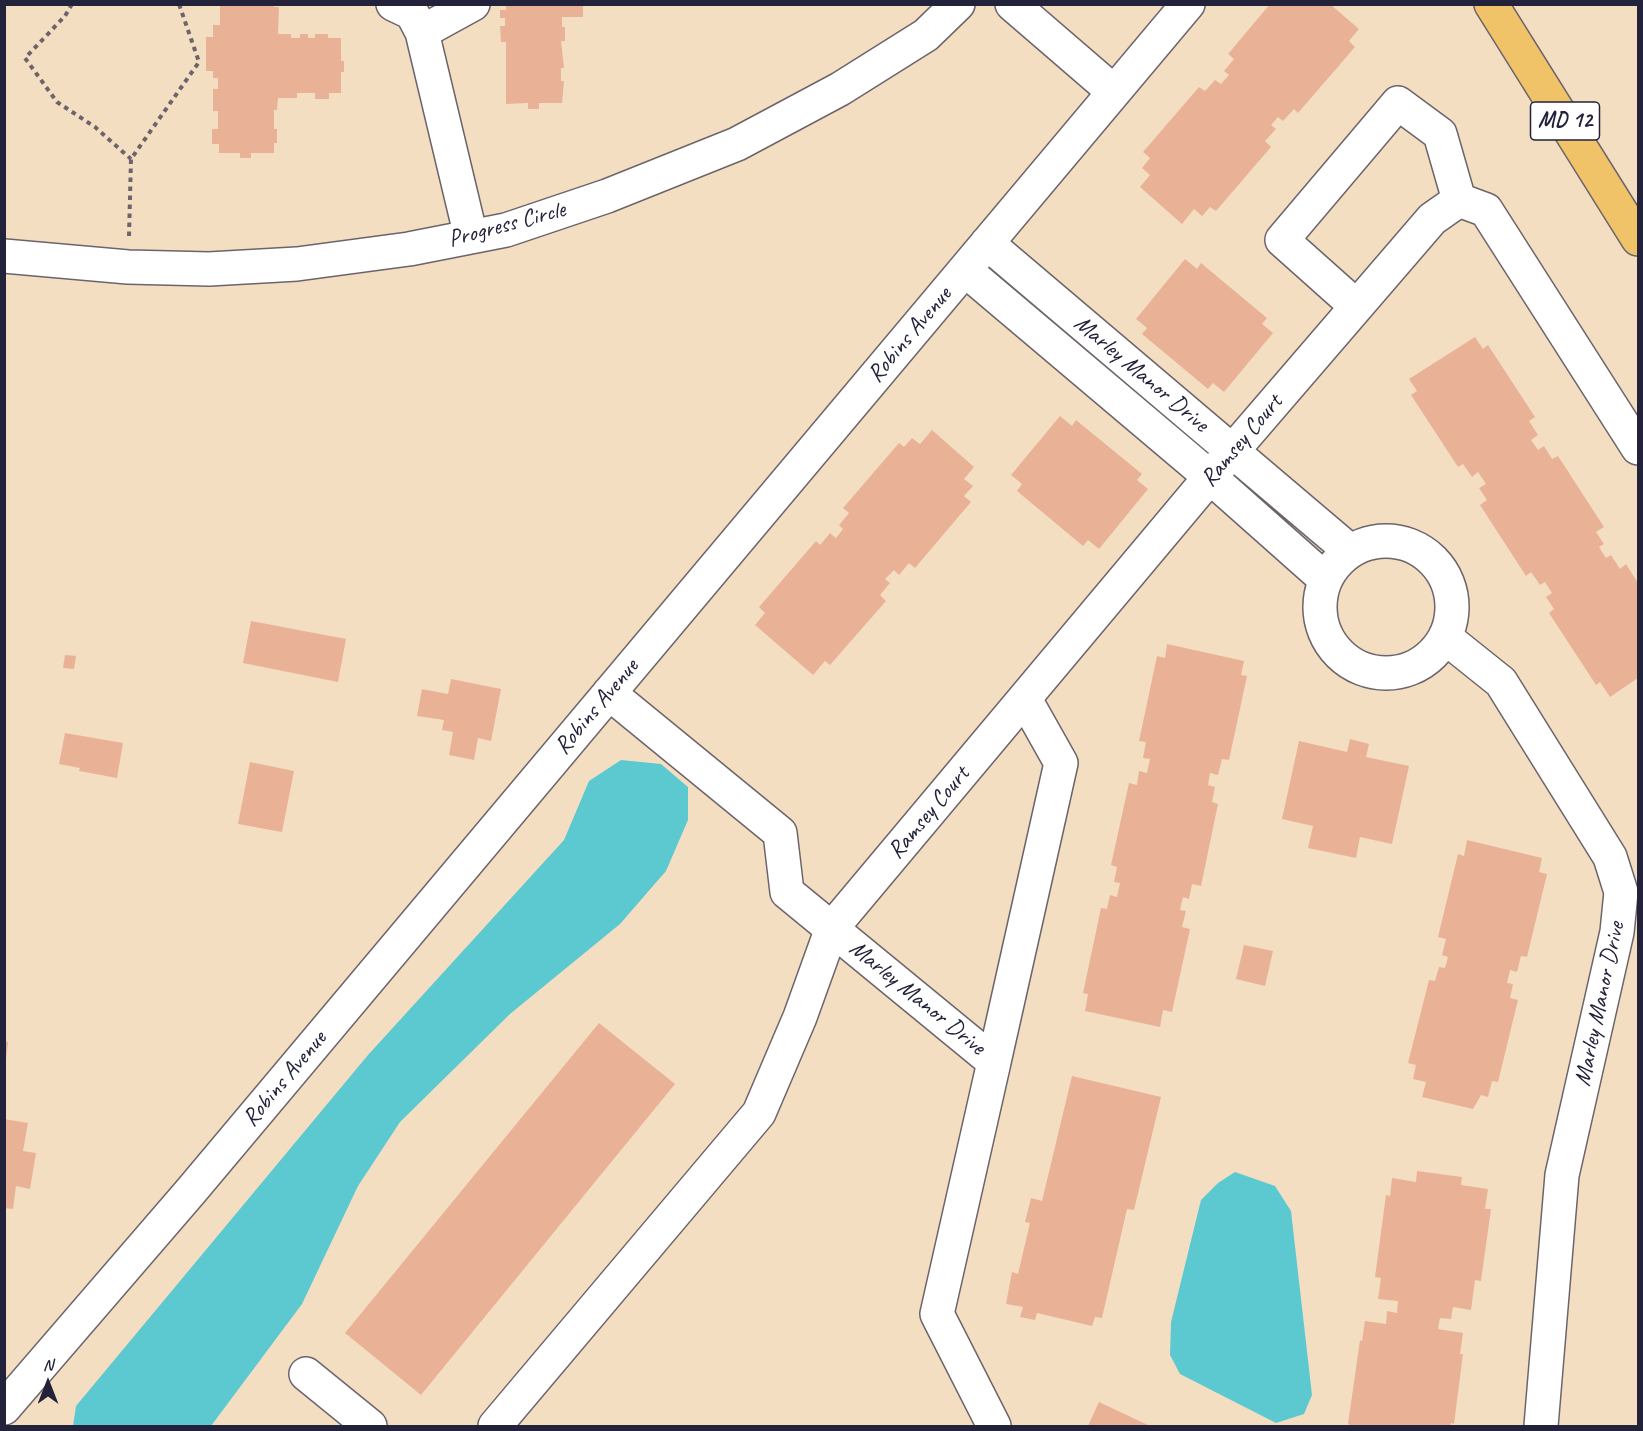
<!DOCTYPE html>
<style>
body{margin:0}
#map{position:relative;width:1643px;height:1431px;overflow:hidden;background:#f4dec2;font-family:Caveat,sans-serif}
canvas{display:block}
.frame{position:absolute;inset:0;border:6px solid #22223b;pointer-events:none}
.north{position:absolute;left:18px;top:1353px;width:60px;height:60px;-webkit-text-stroke:4px #fff;paint-order:stroke;rotate:0deg;font-size:16px;font-weight:700;line-height:24px;text-align:center;color:#22223b}
.north::after{content:'';display:block;margin:auto;width:21px;height:27px;background:#22223b;clip-path:polygon(50% 0,100% 100%,50% 72%,0 100%)}
</style>
<div id="map">
<canvas width="1643" height="1431"></canvas>
<div class="frame"></div>
<div class="north">N</div>
</div>
<script>
const ctx = document.querySelector('canvas').getContext('2d');
ctx.lineJoin = 'round';
function fillPath(path, color) { ctx.fillStyle = color; ctx.fill(path, 'evenodd'); }
const poly = rows => new Path2D(rows.map(r => 'M' + r).join(''));
function stroke(path, color, width, dash) { ctx.strokeStyle = color; ctx.lineWidth = width; ctx.lineCap = dash ? 'butt' : 'round'; ctx.setLineDash(dash || []); ctx.stroke(path); }
function drawText(font, color, halo, rows, align = 'center') {
  ctx.font = font + ' Caveat,sans-serif'; ctx.lineWidth = 4.5; ctx.setLineDash([]); ctx.textBaseline = 'middle'; ctx.strokeStyle = halo; ctx.fillStyle = color; for (const [text, x, y, turn = 0] of rows) {
    ctx.save(); ctx.translate(x, y); ctx.rotate((+turn || 0) * Math.PI / 180); ctx.textAlign = isNaN(turn) ? turn : align; if (halo) ctx.strokeText(text, 0, 0); ctx.fillText(text, 0, 0); ctx.restore();
  }
}
const water = poly([
 [621,760,661,764,688,787,688,820,666,871,620,924,510,1014,400,1122,358,1186,302,1304,211,1426,73,1426,76,1406,368,1055,564,840,589,781],
 [1235,1172,1275,1186,1291,1211,1312,1395,1304,1414,1276,1423,1180,1374,1170,1355,1171,1322,1201,1200,1218,1183]
]);
const building = poly([
 [220,4,274,4,274,7,279,7,278,34,291,34,291,38,300,38,300,34,308,34,308,38,315,38,315,34,328,34,328,38,341,38,341,61,344,61,344,72,341,72,341,93,329,93,329,99,315,99,315,93,297,93,297,98,278,98,277,110,274,110,274,129,277,129,277,143,274,143,274,153,251,153,251,158,240,158,240,153,219,153,219,144,212,144,212,129,218,129,218,111,213,111,213,89,218,89,218,78,213,78,213,71,206,71,206,37,213,37,213,25,220,25],
 [506,4,583,4,583,17,562,17,562,27,565,27,565,41,561,41,564,68,561,68,561,81,564,81,562,103,539,103,539,109,528,109,528,103,506,104,506,42,501,42,500,26,505,26,505,18,500,18,500,10,506,10],
 [1270,4,1330,4,1359,29,1349,41,1355,47,1298,113,1294,109,1283,121,1278,117,1271,125,1276,129,1265,141,1271,147,1216,211,1210,207,1202,216,1194,209,1182,224,1140,187,1150,175,1142,168,1150,158,1143,152,1199,87,1205,91,1215,80,1221,84,1229,75,1224,71,1234,59,1228,54],
 [1185,259,1197,269,1201,263,1267,318,1262,324,1273,333,1224,392,1213,383,1208,389,1142,334,1147,328,1136,319],
 [1475,337,1483,349,1488,345,1535,417,1529,421,1538,435,1531,440,1538,450,1544,446,1552,459,1558,456,1604,527,1596,532,1604,544,1599,547,1606,558,1611,555,1620,569,1626,564,1638,583,1638,678,1610,697,1600,682,1596,685,1549,613,1554,609,1546,597,1552,593,1545,582,1540,585,1531,572,1526,576,1480,505,1487,500,1479,488,1486,484,1478,472,1472,477,1463,464,1458,467,1411,395,1417,391,1409,379],
 [1060,416,1072,426,1076,420,1142,474,1137,480,1148,489,1099,549,1088,540,1083,546,1017,491,1022,484,1011,475],
 [932,430,974,467,964,479,973,486,964,496,971,502,915,568,909,563,899,575,894,570,885,579,890,583,880,595,886,601,830,665,825,661,813,675,755,625,765,613,759,607,816,541,820,545,830,533,836,538,843,529,839,525,849,513,843,508,899,443,904,447,912,438,920,444],
 [251,621,346,639,338,682,243,663],
 [1167,644,1244,661,1241,675,1247,676,1229,760,1222,759,1218,775,1210,773,1208,785,1215,787,1212,802,1218,804,1201,886,1192,884,1189,899,1183,897,1180,910,1186,911,1182,927,1190,929,1172,1012,1163,1010,1160,1027,1085,1011,1088,994,1083,993,1101,908,1107,909,1110,895,1117,897,1120,883,1114,882,1117,867,1111,865,1129,783,1137,785,1139,771,1147,773,1150,759,1143,758,1146,742,1139,741,1157,656,1165,658],
 [65,655,76,656,74,669,63,668],
 [451,679,501,689,491,741,478,738,474,760,449,755,453,732,442,730,444,720,417,716,422,689,448,694],
 [65,733,123,743,117,778,79,771,80,768,59,764],
 [1350,739,1369,744,1366,757,1409,766,1392,844,1360,837,1356,858,1308,848,1313,826,1282,819,1299,741,1347,752],
 [250,762,294,771,282,832,238,824],
 [1467,840,1542,858,1539,872,1547,874,1527,957,1521,956,1517,972,1510,970,1507,983,1513,984,1510,998,1518,1000,1498,1082,1492,1081,1488,1097,1481,1095,1473,1109,1422,1097,1426,1082,1413,1079,1416,1065,1408,1063,1429,980,1435,981,1439,967,1445,968,1448,957,1442,955,1446,939,1438,937,1458,854,1464,856],
 [1244,945,1273,951,1265,986,1236,979],
 [599,1023,675,1084,421,1395,345,1333],
 [4,1041,8,1042,6,1059,4,1059],
 [1072,1076,1161,1097,1134,1210,1127,1209,1102,1318,1095,1317,1092,1326,1037,1313,1035,1320,1020,1317,1023,1307,1006,1304,1012,1272,1018,1274,1030,1223,1025,1222,1031,1198,1042,1201],
 [4,1119,28,1123,23,1151,36,1153,30,1189,16,1186,13,1209,4,1208],
 [1417,1171,1462,1177,1461,1185,1488,1189,1485,1209,1491,1209,1481,1281,1475,1280,1471,1310,1453,1307,1451,1319,1440,1318,1438,1329,1463,1333,1460,1354,1463,1354,1454,1424,1451,1423,1450,1426,1352,1426,1348,1424,1360,1340,1362,1341,1365,1321,1386,1324,1387,1311,1397,1313,1398,1301,1378,1299,1381,1278,1375,1277,1386,1195,1390,1196,1392,1178,1416,1182],
 [1099,1402,1150,1426,1088,1426]
]);
const path = poly([
 [72,4,65,16,25,58,57,102,95,127,131,159],
 [129,236,131,159,199,62,179,4]
]);
const minor = poly([
 [393,4,412,13,422,32,471,237],
 [1012,4,1114,92],
 [422,32,473,4],
 [987,243,1350,551],
 [4,256,128,267,209,269,297,264,409,249,506,230,607,196,737,144,840,89,926,35,958,4],
 [965,270,1210,477,1325,579],
 [1356,306,1282,240,1398,103,1440,134,1459,200],
 '1320 607a66 66 0 1 1 132 0a66 66 0 1 1-132 0Z',
 [1446,638,1501,682,1610,857,1621,892,1617,932,1562,1175,1541,1426],
 [609,693,780,833,787,892,994,1062,937,1314,994,1426],
 [994,1062,1061,763,1025,699],
 [306,1374,370,1426],
 [4,1408,191,1191,1188,4],
 [495,1426,759,1113,800,1017,832,928,1210,477,1432,219,1459,200,1486,210,1638,448]
]);
const major = poly([
 [1491,4,1638,239]
]);
const shields = [
 [1565,121,69]
];
const shieldNames = [
 ["MD 12",1565,121]
];
const streetNames = [
 ["Progress Circle",507,225,-15],
 ["Robins Avenue",910,335,-50],
 ["Marley Manor Drive",1141,374,40],
 ["Ramsey Court",1242,441,-50],
 ["Robins Avenue",597,707,-50],
 ["Ramsey Court",929,813,-50],
 ["Marley Manor Drive",917,998,39],
 ["Marley Manor Drive",1600,1004,-78],
 ["Robins Avenue",285,1079,-50]
];
fillPath(water, '#5cc9d1');
fillPath(building, '#e9b296');
stroke(minor, '#6c646a', 36);
stroke(major, '#6c646a', 36);
stroke(path, '#6c646a', 4, [4.5, 4.5]);
stroke(minor, '#fff', 33);
stroke(major, '#f0c369', 33);
for (const [x, y, w] of shields) { const box = new Path2D(); box.roundRect(x - w / 2, y - 19, w, 38, 4.5); ctx.fillStyle = '#fff'; ctx.fill(box); stroke(box, '#22223b', 1.5); }
drawText('bold 22px', '#22223b', null, shieldNames);
drawText('24px', '#22223b', '#fff', streetNames);
</script>
